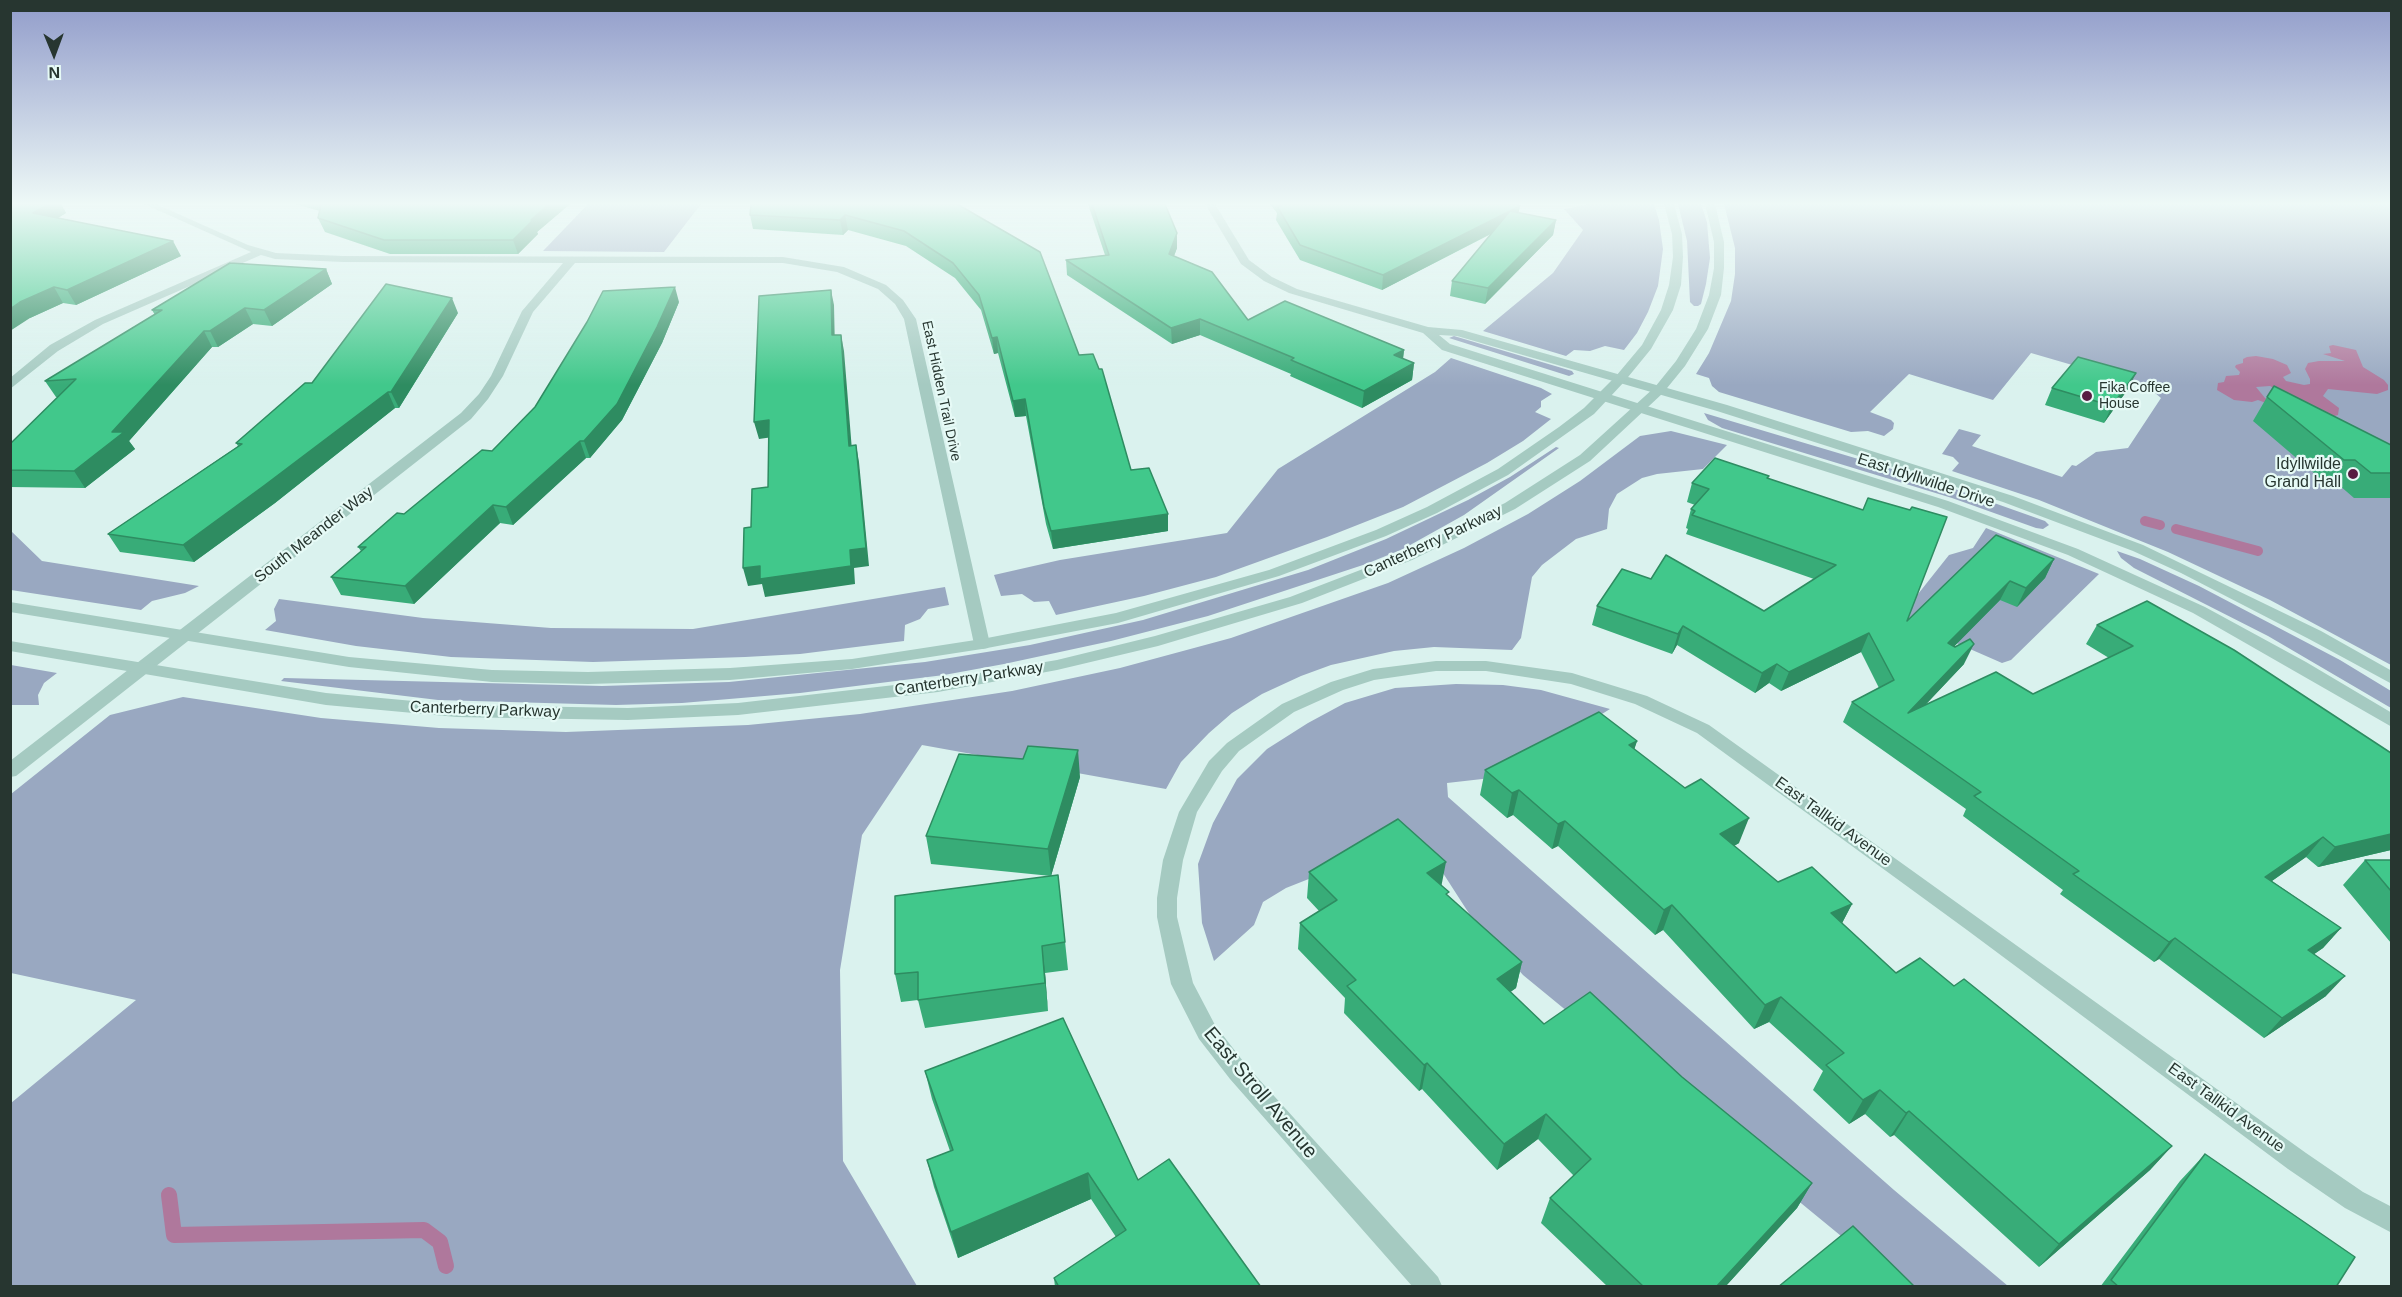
<!DOCTYPE html>
<style>
body{margin:0}
#map{position:relative;width:2402px;height:1297px;overflow:hidden;background:#daf2ee;font-family:Helvetica,sans-serif}
canvas{display:block}
.frame{position:absolute;inset:0;border:12px solid #273630;pointer-events:none}
.north{position:absolute;left:24px;top:24px;width:60px;height:60px;-webkit-text-stroke:4px #e6faf6;paint-order:stroke;rotate:179deg;font-size:16px;font-weight:700;line-height:24px;text-align:center;color:#273630}
.north::after{content:'';display:block;margin:auto;width:21px;height:27px;background:#273630;clip-path:polygon(50% 0,100% 100%,50% 72%,0 100%)}
</style>
<div id="map">
<canvas width="2402" height="1297"></canvas>
<div class="frame"></div>
<div class="north">N</div>
</div>
<script>
const ctx = document.querySelector('canvas').getContext('2d');
ctx.lineJoin = 'round';
function fillPath(path, color) { ctx.fillStyle = color; ctx.fill(path, 'evenodd'); }
const poly = rows => new Path2D(rows.map(r => 'M' + r).join(''));
function stroke(path, color, width, dash) { ctx.strokeStyle = color; ctx.lineWidth = width; ctx.lineCap = dash ? 'butt' : 'round'; ctx.setLineDash(dash || []); ctx.stroke(path); }
function drawText(font, color, halo, rows, align = 'center') {
  ctx.font = font + ' Helvetica,sans-serif'; ctx.lineWidth = 4.5; ctx.setLineDash([]); ctx.textBaseline = 'middle'; ctx.strokeStyle = halo; ctx.fillStyle = color; for (const [text, x, y, turn = 0] of rows) {
    ctx.save(); ctx.translate(x, y); ctx.rotate((+turn || 0) * Math.PI / 180); ctx.textAlign = isNaN(turn) ? turn : align; if (halo) ctx.strokeText(text, 0, 0); ctx.fillText(text, 0, 0); ctx.restore();
  }
}
const green = poly([
 [588,204,701,204,664,252,543,251],
 [1590,204,1654,204,1659,220,1663,249,1658,286,1648,312,1637,333,1624,350,1605,346,1590,351,1574,350,1566,356,1483,331,1553,273,1583,230,1564,209],
 [1678,204,1701,204,1707,222,1710,258,1706,284,1701,304,1698,306,1694,306,1690,302,1687,241],
 [1724,204,2391,204,2391,665,2270,600,2168,552,2039,500,1952,471,1959,463,1953,457,1942,454,1959,429,1981,435,1972,446,2062,477,2072,465,2076,466,2096,452,2128,448,2161,398,2148,387,2031,353,1993,400,1909,374,1870,412,1891,420,1894,423,1893,429,1884,436,1868,431,1851,432,1719,392,1712,386,1709,378,1696,374,1709,353,1731,301,1735,274,1735,248],
 [1454,336,1572,371,1574,374,1569,376,1449,338],
 [1451,358,1541,388,1552,394,1541,401,1541,407,1535,412,1551,419,1523,441,1487,463,1403,507,1327,537,1216,577,1144,596,1056,615,1049,601,1034,602,1022,594,1001,596,994,575,1060,560,1227,533,1278,469,1435,372],
 [1704,413,1932,481,2045,521,2049,525,2043,529,2036,528,1952,498,1722,428,1708,420],
 [1671,431,1727,445,1703,469,1657,474,1642,478,1617,494,1609,509,1607,529,1576,539,1542,565,1532,577,1521,638,1512,650,1434,647,1394,651,1331,665,1301,676,1262,694,1232,713,1209,733,1181,762,1166,789,922,745,862,835,840,970,843,1161,917,1286,11,1286,11,1103,136,1000,11,973,11,794,110,715,183,697,321,718,439,728,566,732,748,725,860,714,1012,691,1120,668,1231,638,1388,583,1464,548,1528,514,1580,481,1640,436],
 [1556,447,1559,448,1464,515,1403,549,1366,564,1208,616,1111,641,1004,664,944,675,800,693,682,703,616,705,438,700,281,681,284,678,602,686,729,682,925,662,1030,645,1143,620,1308,570,1386,539,1468,500,1510,477],
 [1986,528,2099,574,2011,660,2002,663,1899,618,1949,555,1973,548],
 [10,530,42,561,199,586,185,593,152,601,141,610,11,590],
 [2117,551,2140,559,2199,586,2340,660,2391,691,2391,708,2268,636,2134,568,2121,558],
 [945,587,949,605,928,609,920,619,905,625,904,641,800,654,745,657,593,662,451,657,356,646,265,630,276,621,274,609,279,599,423,618,551,628,693,629],
 [11,665,57,673,44,683,38,695,39,705,11,705],
 [1456,684,1503,685,1541,690,1610,709,1531,758,1491,778,1447,783,1448,797,1894,1190,2008,1286,1902,1286,1523,975,1470,915,1441,870,1334,869,1286,888,1263,902,1254,925,1214,961,1202,923,1198,864,1213,823,1237,779,1267,749,1308,723,1345,703,1395,688]
]);
const water = poly([
 [2333,345,2356,350,2363,367,2384,380,2388,385,2388,390,2377,394,2328,389,2323,396,2339,408,2338,415,2331,417,2270,386,2256,387,2265,398,2272,401,2266,403,2258,400,2252,402,2234,400,2217,390,2218,383,2224,382,2226,376,2239,375,2240,372,2235,367,2236,365,2243,363,2243,359,2247,357,2256,356,2273,359,2287,365,2291,373,2283,377,2286,381,2304,385,2310,384,2310,379,2305,369,2308,363,2319,361,2345,361,2323,354,2331,353,2329,346]
]);
const streamFar1 = poly([
 [2145,521,2160,525],
 [2176,529,2258,551]
]);
const stream = poly([
 [169,1195,174,1235,424,1230,440,1242,446,1266]
]);
const minor = poly([
 [144,204,156,204,248,245,276,253,343,256,783,257,844,267,886,285,903,300,916,319,990,644,988,648,982,649,976,648,974,644,904,319,895,304,878,289,837,272,783,263,575,263,533,312,503,376,488,399,471,419,16,776,10,777,10,761,461,413,479,394,491,376,522,311,563,263,343,262,275,259,261,255,103,324,58,351,10,389,10,378,50,345,95,320,251,252,144,204],
 [1205,204,1215,204,1249,260,1272,277,1297,289,1428,327,1462,330,1727,405,2013,496,2143,545,2321,631,2392,671,2392,684,2309,639,2181,573,2133,551,2003,502,1717,411,1457,336,1439,335,1450,344,1948,501,2078,549,2205,607,2306,662,2392,713,2392,727,2193,613,2068,555,1938,507,1442,350,1423,333,1289,293,1264,281,1241,264,1205,204],
 [1436,661,1486,661,1572,673,1647,696,1709,725,2306,1153,2363,1192,2392,1207,2392,1233,2345,1208,2288,1169,1967,930,1697,733,1635,704,1571,684,1486,671,1436,671,1374,680,1343,690,1294,712,1239,751,1222,771,1197,812,1183,860,1177,898,1177,917,1193,983,1215,1025,1246,1065,1438,1277,1442,1286,1412,1286,1230,1079,1199,1039,1171,984,1157,917,1157,898,1163,860,1179,812,1209,761,1227,743,1282,704,1331,682,1373,669,1436,661]
]);
const tertiary = poly([
 [1664,204,1674,204,1682,234,1683,257,1681,285,1673,310,1651,349,1624,382,1594,414,1508,475,1437,513,1386,536,1279,576,1118,623,982,649,852,669,730,680,588,684,492,682,349,667,10,612,10,602,349,657,492,670,588,672,730,668,852,659,982,639,1116,613,1269,570,1376,530,1427,507,1498,469,1559,427,1584,408,1616,376,1642,345,1661,310,1669,285,1673,257,1672,234,1664,204],
 [1705,204,1715,204,1724,242,1724,268,1721,295,1708,329,1685,366,1663,393,1590,461,1515,509,1412,560,1302,603,1158,646,1057,670,938,692,738,715,628,720,457,717,326,705,10,651,10,641,326,693,457,705,628,708,738,703,938,680,1057,660,1155,636,1290,597,1402,554,1505,503,1580,455,1655,387,1676,361,1696,329,1709,295,1714,268,1714,242,1705,204]
]);
const wall = poly([
 [10,204,61,204,66,213,58,218,181,256,76,305,63,303,30,318],
 [295,204,570,204,537,232,538,234,518,254,390,254,325,232,318,218,320,211],
 [957,204,1079,355,1131,470,1168,531,1053,549,1046,524,1026,416,1015,417,998,353,994,354,981,310,955,278,906,246,848,230,843,235,753,229,750,215],
 [1088,204,1165,204,1177,248,1174,256,1248,320,1404,350,1403,359,1414,363,1412,380,1362,408,1290,376,1291,374,1200,335,1172,344,1067,275,1066,260,1105,255],
 [1270,204,1517,204,1520,206,1518,213,1556,220,1553,235,1485,304,1450,296,1452,281,1491,234,1382,290,1300,260,1276,220,1277,213],
 [326,269,332,284,272,326,253,324,218,347,212,347,129,441,135,449,85,488,10,487,10,444,58,397,56,397,45,381,155,315,152,310],
 [679,302,662,343,622,420,590,458,586,458,513,525,500,523,414,604,341,595,331,577,361,551,358,547,492,451],
 [458,313,399,408,395,408,275,503,194,562,120,552,108,534,238,446,236,443,312,383],
 [2052,388,2128,389,2104,423,2045,405],
 [2267,397,2391,445,2391,498,2354,498,2339,485,2328,485,2253,421],
 [1768,479,1907,621,2054,559,2045,578,2017,607,2000,600,1954,646,1964,664,1925,705,2033,694,2109,658,2086,644,2097,625,2147,601,2391,850,2318,867,2306,857,2272,881,2341,928,2323,948,2314,954,2326,996,2264,1038,2159,959,2154,962,2060,894,2063,890,1963,816,1966,809,1843,722,1852,702,1879,688,1861,652,1781,691,1769,683,1755,693,1677,645,1672,654,1592,625,1597,606,1651,579,1764,611,1814,579,1686,534,1688,529,1686,528,1691,509,1695,505,1687,502,1692,483],
 [1637,741,1634,749,1739,843,1734,846,1778,882,1852,904,1842,923,1896,973,1954,986,2172,1146,2150,1170,2039,1267,1894,1135,1890,1137,1865,1114,1849,1124,1813,1090,1823,1071,1769,1022,1754,1029,1663,930,1655,935,1558,846,1552,849,1513,815,1507,818,1480,795,1485,770],
 [1080,777,1051,876,1058,875,1068,970,1045,973,1048,1011,925,1028,918,1000,901,1002,895,974,1051,876,931,864,926,836],
 [2365,860,2391,860,2391,943,2343,885],
 [1309,872,1441,886,1448,896,1522,962,1516,988,1510,992,1544,1024,1682,1077,1812,1183,1797,1208,1725,1287,1608,1287,1541,1223,1550,1198,1574,1176,1538,1139,1497,1170,1422,1089,1419,1091,1344,1013,1345,998,1298,949,1300,923,1319,911,1307,898],
 [925,1071,1138,1180,1261,1287,1055,1287,1054,1278,1116,1237,1091,1199,958,1258,934,1187,927,1160,950,1151,932,1099],
 [2205,1154,2336,1287,2100,1287,2180,1181]
]);
const shadedWall = poly([
 [49,204,61,204,66,213,42,227,33,213],
 [549,204,570,204,537,232,538,234,518,254,513,240,531,220],
 [1520,206,1517,220,1382,290,1383,275],
 [845,215,848,230,843,235,840,220],
 [1556,220,1553,235,1485,304,1488,288],
 [1177,233,1177,248,1169,269,1169,254],
 [173,241,181,256,76,305,67,290],
 [326,269,332,284,272,326,264,310],
 [54,287,63,303,30,318,10,331,10,309,20,302],
 [675,287,679,302,662,343,622,420,590,458,584,441],
 [831,290,834,305,835,351,832,335],
 [452,298,458,313,399,408,391,392],
 [245,308,253,324,218,347,210,331],
 [1200,319,1200,335,1172,344,1171,328],
 [204,331,212,347,129,441,135,449,85,488,74,471,112,432],
 [841,335,844,351,853,463,849,446],
 [997,337,998,353,994,354,992,338],
 [1404,350,1402,366,1394,355],
 [1414,363,1412,380,1362,408,1364,391],
 [2136,373,2128,389,2104,423,2112,406],
 [388,392,395,408,275,503,194,562,183,545],
 [1025,399,1026,416,1015,417,1013,401],
 [769,420,773,437,759,439,754,422],
 [580,441,586,458,513,525,506,507],
 [856,445,859,462,869,566,854,568,855,584,765,597,762,584,748,586,743,568,850,550],
 [493,505,500,523,414,604,405,586],
 [1168,514,1168,531,1053,549,1051,531],
 [2054,559,2045,578,2017,607,2026,588],
 [2010,581,2000,600,1939,662,1948,643],
 [1683,626,1677,645,1672,654,1678,634],
 [1869,633,1861,652,1781,691,1789,672],
 [1974,644,1964,664,1899,733,1908,713],
 [1777,664,1769,683,1755,693,1762,673],
 [1637,741,1629,766,1629,745],
 [1078,750,1080,777,1051,876,1048,849],
 [1519,790,1513,815,1507,818,1512,793],
 [1749,818,1739,843,1711,859,1720,834],
 [1565,821,1558,846,1552,849,1558,824],
 [2391,834,2391,850,2318,867,2335,847],
 [2323,837,2306,857,2249,897,2265,877],
 [1446,862,1441,888,1427,873],
 [1852,904,1839,929,1831,913],
 [1672,905,1663,930,1655,935,1664,910],
 [2341,928,2323,948,2291,970,2308,950],
 [2175,938,2159,959,2154,962,2169,942],
 [1042,946,1045,973,1048,1011,1045,983],
 [1522,962,1516,988,1491,1006,1497,979],
 [2345,976,2326,996,2264,1038,2282,1018],
 [1781,997,1769,1022,1754,1029,1765,1005],
 [1427,1063,1422,1089,1419,1091,1424,1065],
 [1880,1090,1865,1114,1849,1124,1863,1100],
 [1909,1111,1894,1135,1890,1137,1906,1113],
 [1546,1114,1538,1139,1497,1170,1504,1144],
 [2172,1146,2150,1170,2039,1267,2059,1244],
 [1088,1173,1091,1199,958,1258,951,1232],
 [1812,1183,1797,1208,1725,1287,1716,1287]
]);
const building = poly([
 [10,204,49,204,33,213,173,241,67,290,54,287,20,302,10,309,10,204],
 [321,204,549,204,531,220,533,220,513,240,384,240,318,218,321,204],
 [751,204,957,204,1040,252,1079,355,1093,354,1099,369,1102,369,1131,470,1149,468,1168,514,1051,531,1044,507,1025,399,1013,401,997,337,992,338,979,295,953,263,904,231,845,215,840,220,750,215,751,204],
 [1092,204,1165,204,1177,233,1169,254,1212,272,1248,320,1285,301,1404,350,1394,355,1414,363,1364,391,1291,360,1294,358,1200,319,1171,328,1066,260,1109,255,1092,204],
 [1280,204,1517,204,1520,206,1383,275,1300,245,1277,206,1281,206,1280,204],
 [1510,211,1556,220,1488,288,1452,281,1510,211],
 [230,263,326,269,264,310,245,308,210,331,204,331,112,432,124,432,74,471,10,470,10,444,76,379,45,381,162,310,152,310,230,263],
 [386,284,452,298,391,392,388,392,265,485,183,545,108,534,242,444,236,443,305,383,312,383,386,284],
 [675,287,657,327,617,404,584,441,580,441,506,507,493,505,405,586,331,577,366,547,358,547,397,513,404,514,482,450,492,451,535,407,587,322,603,291,675,287],
 [831,290,832,335,841,335,849,446,856,445,866,548,850,550,851,566,760,579,760,566,743,568,744,528,751,527,752,489,768,487,769,420,754,422,759,296,831,290],
 [2078,357,2136,373,2112,406,2052,388,2078,357],
 [2274,386,2391,445,2391,473,2371,473,2355,460,2344,460,2267,397,2274,386],
 [1715,458,1769,476,1767,478,1863,510,1868,498,1910,510,1912,507,1947,517,1907,621,1996,535,2054,559,2026,588,2010,581,1948,643,1955,647,1970,639,1974,644,1908,713,1996,672,2033,694,2133,646,2097,625,2147,601,2234,650,2391,753,2391,834,2335,847,2323,837,2265,877,2341,928,2308,950,2345,976,2282,1018,2175,938,2169,942,2073,874,2079,871,1974,796,1981,792,1852,702,1894,680,1869,633,1789,672,1777,664,1762,673,1683,626,1678,634,1597,606,1622,569,1651,579,1666,555,1764,611,1836,565,1692,515,1695,511,1691,509,1709,489,1692,483,1715,458],
 [1599,712,1637,741,1629,745,1685,788,1701,779,1749,818,1720,834,1778,882,1812,867,1852,904,1831,913,1896,973,1920,958,1954,986,1964,979,2172,1146,2059,1244,1909,1111,1906,1113,1880,1090,1863,1100,1826,1065,1844,1053,1781,997,1765,1005,1672,905,1664,910,1565,821,1558,824,1519,790,1512,793,1485,770,1599,712],
 [1028,746,1078,750,1048,849,926,836,959,754,1023,759,1028,746],
 [1398,819,1446,862,1427,873,1449,892,1446,894,1522,962,1497,979,1544,1024,1590,992,1682,1077,1812,1183,1716,1287,1644,1287,1550,1198,1591,1159,1546,1114,1504,1144,1427,1063,1424,1065,1347,986,1356,980,1300,923,1337,900,1309,872,1398,819],
 [2365,860,2391,860,2391,891,2365,860],
 [1058,875,1065,942,1042,946,1045,983,918,1000,918,972,895,974,895,896,1058,875],
 [1063,1018,1138,1180,1169,1159,1261,1287,1059,1287,1054,1278,1126,1230,1088,1173,951,1232,927,1160,953,1150,925,1071,1063,1018],
 [2205,1154,2355,1257,2336,1287,2119,1287,2111,1280,2205,1154],
 [1853,1226,1915,1287,1778,1287,1853,1226]
]);
const markers = [
 [2087,396,6,"#581c42"],
 [2353,474,6,"#581c42"]
];
const farPoinames = [
 ["Fika Coffee",2099,388],
 ["House",2099,404]
];
const farStreetnames = [
 ["East Hidden Trail Drive",941,391,78]
];
const poiNames = [
 ["Idyllwilde",2341,465],
 ["Grand Hall",2341,483]
];
const streetNames = [
 ["East Idyllwilde Drive",1926,481,18],
 ["South Meander Way",314,535,-38],
 ["Canterberry Parkway",1433,542,-25],
 ["Canterberry Parkway",969,679,-9],
 ["Canterberry Parkway",485,710,2],
 ["East Tallkid Avenue",1833,822,36],
 ["East Tallkid Avenue",2226,1108,36]
];
const nearStreetnames = [
 ["East Stroll Avenue",1260,1093,50]
];
fillPath(green, '#99a8c1');
fillPath(water, '#af789c');
stroke(streamFar1, '#af789c', 10);
stroke(stream, '#af789c', 16);
fillPath(minor, '#a5cac1');
fillPath(tertiary, '#a5cac1');
fillPath(wall, '#38ac78');
fillPath(shadedWall, '#2e8c61');
fillPath(building, '#41c88b');
stroke(building, '#2e8c61', 1.5);
const sky = ctx.createLinearGradient(0, 0, 0, 385);
sky.addColorStop(0, '#919cca');
sky.addColorStop(0.53, '#eef9f7');
sky.addColorStop(1, '#eef9f700');
ctx.fillStyle = sky;
ctx.fillRect(0, 0, 2402, 385);
for (const [x, y, r, color] of markers) { const dot = new Path2D(); dot.arc(x, y, r, 0, 2 * Math.PI); ctx.fillStyle = color; ctx.fill(dot); stroke(dot, '#e6faf6', 2); }
drawText('14px', '#273630', '#e6faf6', farPoinames, 'left');
drawText('14px', '#273630', '#e6faf6', farStreetnames);
drawText('16px', '#273630', '#e6faf6', poiNames, 'right');
drawText('16px', '#273630', '#e6faf6', streetNames);
drawText('20px', '#273630', '#e6faf6', nearStreetnames);
</script>
